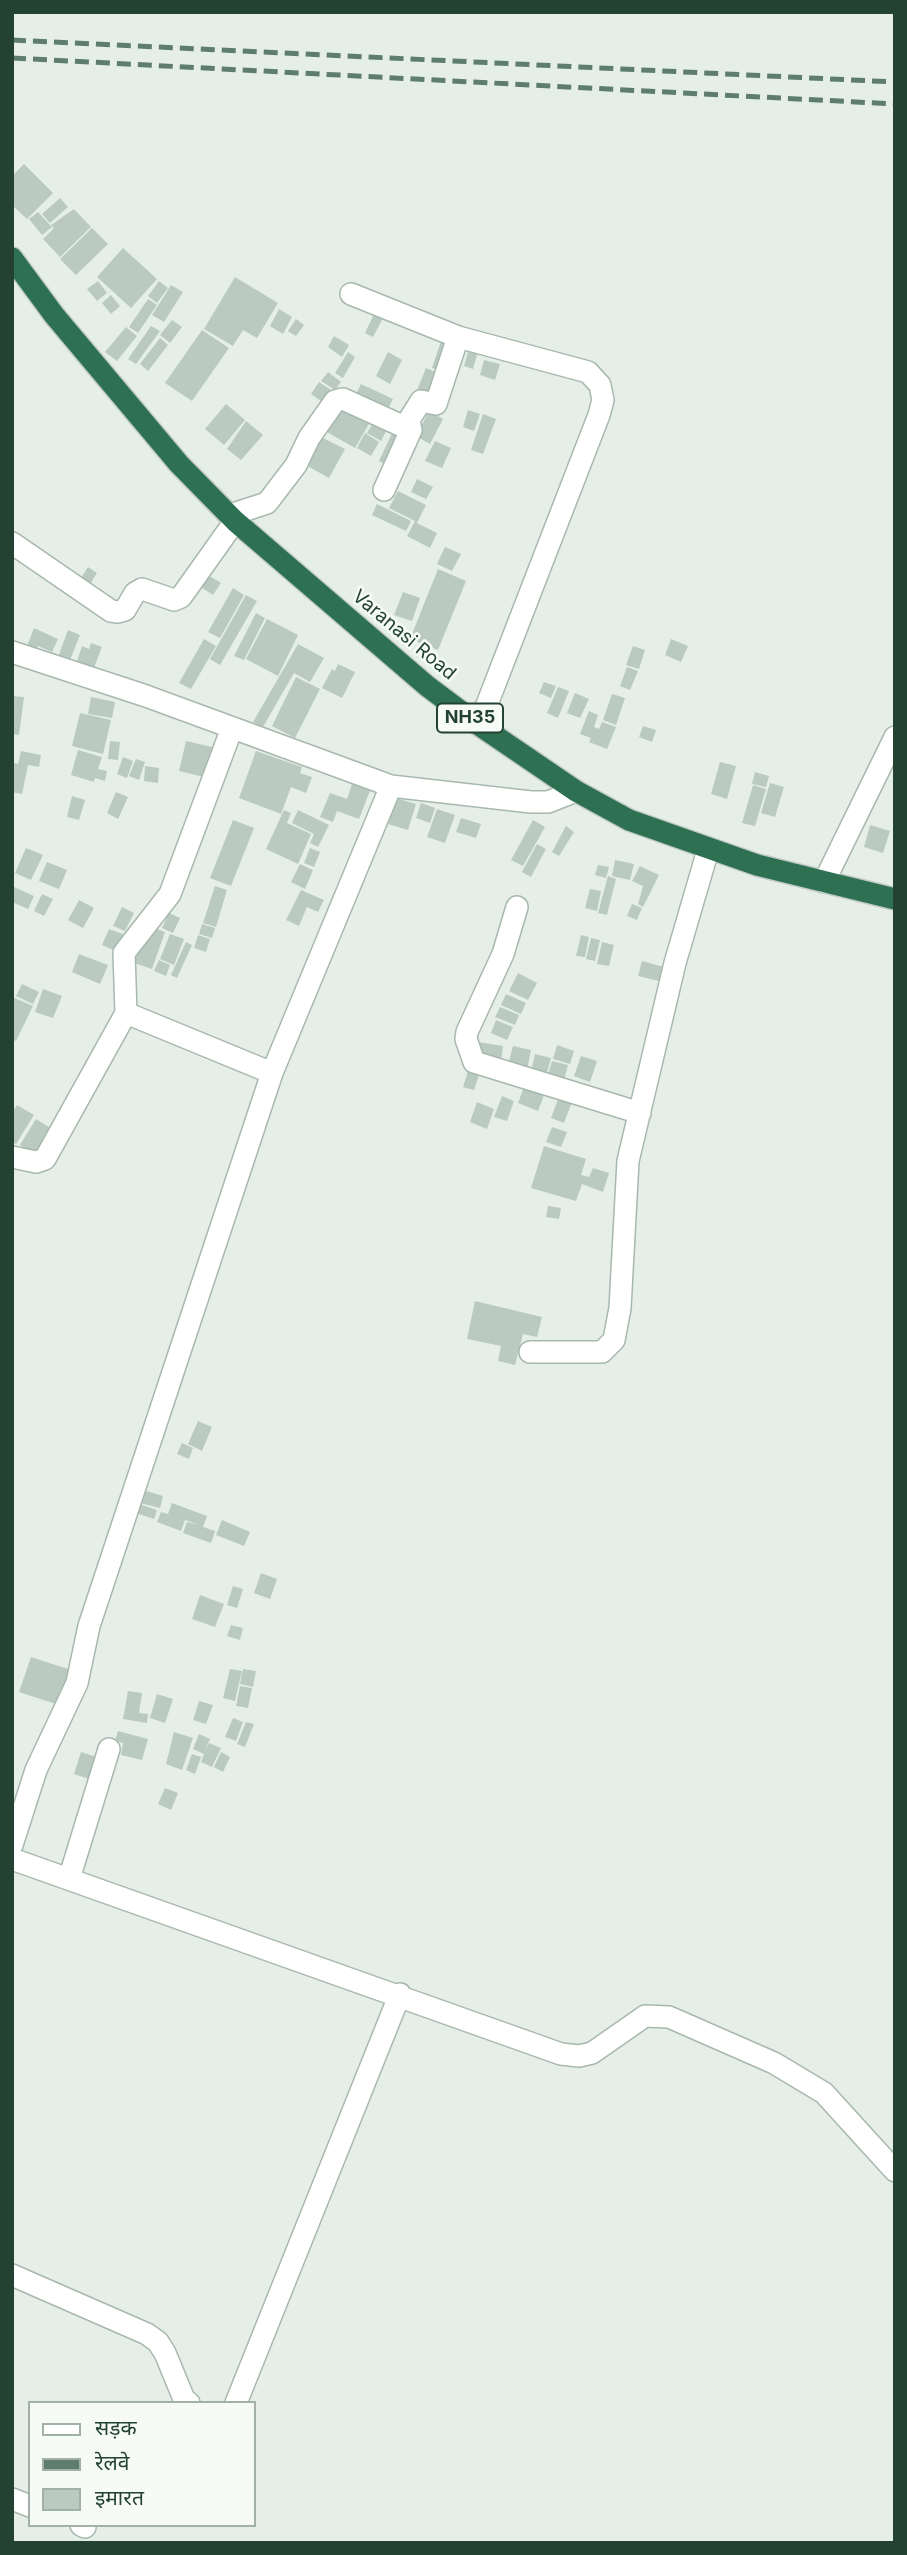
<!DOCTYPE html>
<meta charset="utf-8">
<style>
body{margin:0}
#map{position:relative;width:907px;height:2555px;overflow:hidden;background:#e5efe8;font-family:Inter,"Noto Sans Devanagari",sans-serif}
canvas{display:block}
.frame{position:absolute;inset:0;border:14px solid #234232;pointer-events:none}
.legend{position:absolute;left:28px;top:2401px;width:228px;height:126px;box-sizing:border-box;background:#f6fbf7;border:2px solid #a2b1a8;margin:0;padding:9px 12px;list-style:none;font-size:21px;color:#234232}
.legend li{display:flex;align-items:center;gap:14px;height:35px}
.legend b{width:35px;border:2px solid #a2b1a8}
</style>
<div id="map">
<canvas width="907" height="2555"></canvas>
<div class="frame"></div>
<ul class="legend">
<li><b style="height:9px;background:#fff"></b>सड़क</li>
<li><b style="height:9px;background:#5e7d6d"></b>रेलवे</li>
<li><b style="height:19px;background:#bacac0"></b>इमारत</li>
</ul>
</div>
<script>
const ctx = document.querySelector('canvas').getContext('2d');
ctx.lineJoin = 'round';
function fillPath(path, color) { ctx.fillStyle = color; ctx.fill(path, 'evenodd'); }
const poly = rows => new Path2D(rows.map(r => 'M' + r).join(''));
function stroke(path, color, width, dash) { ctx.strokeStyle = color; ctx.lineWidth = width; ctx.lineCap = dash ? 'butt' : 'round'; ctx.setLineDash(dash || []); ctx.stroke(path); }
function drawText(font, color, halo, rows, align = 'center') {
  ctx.font = font + ' Inter,sans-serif'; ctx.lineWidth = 5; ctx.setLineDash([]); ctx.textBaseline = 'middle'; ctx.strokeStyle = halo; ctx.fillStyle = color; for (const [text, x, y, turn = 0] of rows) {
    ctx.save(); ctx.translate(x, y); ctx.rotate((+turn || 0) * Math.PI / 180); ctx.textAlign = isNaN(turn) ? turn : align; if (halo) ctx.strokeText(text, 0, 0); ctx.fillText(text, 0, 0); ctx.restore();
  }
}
const building = poly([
 [24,164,53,193,27,219,12,205,12,176],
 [60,198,68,207,50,223,42,214],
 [74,209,91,227,60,257,43,239,54,228,51,225],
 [38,212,52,227,42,235,29,219],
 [92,228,108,244,76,275,60,259],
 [123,248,157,279,131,308,97,277],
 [235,277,278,303,257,338,243,330,233,346,204,329],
 [98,281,107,293,97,301,87,289],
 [159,281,168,288,157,303,148,296],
 [171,285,183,292,164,322,152,315],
 [111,295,120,306,111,314,102,303],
 [148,299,157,305,138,333,129,327],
 [279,309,292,317,283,334,270,326],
 [374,314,383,318,373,337,365,333],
 [296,319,304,325,296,336,288,331],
 [172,320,182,327,170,343,160,335],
 [151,326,160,331,136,364,128,359],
 [126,327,137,336,117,361,105,352],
 [202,330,229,348,192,401,165,383],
 [334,336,349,345,342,357,328,347],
 [160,338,168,345,148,371,140,364],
 [442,338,454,342,444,372,432,368],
 [470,345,479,348,473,369,464,366],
 [348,352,355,357,343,378,335,373],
 [388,352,402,360,390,384,376,376],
 [484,360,500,364,495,380,480,375],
 [426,368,443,375,433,399,416,393],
 [328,372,341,382,335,390,321,381],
 [319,382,337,394,328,406,311,394],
 [361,384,393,399,386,413,354,398],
 [345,401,373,417,355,448,327,432],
 [226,404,245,420,224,445,205,429],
 [468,410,480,414,474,431,463,427],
 [429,411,443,419,430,444,416,436],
 [483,414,496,419,483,454,471,450],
 [377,416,390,424,381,441,367,433],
 [246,421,263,435,241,460,227,449],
 [365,433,379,442,371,456,357,448],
 [392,433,404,439,390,467,379,461],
 [319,436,345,449,329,478,304,464],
 [435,441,451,448,442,468,425,461],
 [417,479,433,487,426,499,411,492],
 [398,491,426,505,417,523,437,533,430,548,407,536,415,521,389,508],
 [377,504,411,521,406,531,372,515],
 [445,547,461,554,452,571,437,564],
 [88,567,97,573,90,584,81,578],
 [438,569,466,581,438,650,410,639],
 [206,574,221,583,213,595,199,586],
 [233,588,244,595,220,638,208,632],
 [403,592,420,598,412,621,394,615],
 [246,595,257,601,220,665,210,659],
 [256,613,265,618,244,660,234,656],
 [267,619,298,635,278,676,246,659],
 [34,628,58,639,52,652,38,646,33,657,24,654],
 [68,630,80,635,68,665,57,660],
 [204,639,216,646,191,689,179,683],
 [671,639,688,646,681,662,665,655],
 [91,643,102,647,93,670,76,664,82,646,89,649],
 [298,644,324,658,310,682,294,673,263,727,253,722],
 [633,646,645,650,639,669,626,665],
 [338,664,355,672,342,698,322,688,332,669,335,671],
 [627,667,638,671,630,690,620,686],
 [296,677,320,689,295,738,272,726],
 [544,682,556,686,551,698,539,693],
 [558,687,569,691,558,718,547,713],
 [575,693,589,699,580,718,567,713],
 [612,694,625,698,616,725,603,720],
 [12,696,24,697,19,735,12,734],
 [91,697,115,702,112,718,88,714],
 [589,711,598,715,594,727,599,729,602,722,616,727,607,749,589,742,591,738,580,734],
 [80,713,111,720,103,754,72,746],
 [643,726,656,730,652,742,639,737],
 [110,741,120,742,118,760,108,759],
 [186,741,216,748,208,778,179,771],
 [78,750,102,757,98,769,107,771,105,781,95,778,94,782,71,775],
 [21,751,41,755,39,767,28,765,22,794,12,792,14,763,18,764],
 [256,751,302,767,300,773,312,777,306,793,291,787,281,814,239,798],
 [123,757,133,761,127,778,117,774],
 [136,759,145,762,139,780,129,776],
 [720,762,736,766,727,799,711,794],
 [145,766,159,768,158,783,144,781],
 [755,772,769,776,766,787,752,784],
 [353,781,371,788,359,819,337,811,333,822,320,817,330,793,347,799],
 [770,783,784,787,775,817,761,813],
 [753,785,766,789,755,826,742,823],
 [116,792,128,797,118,819,107,813],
 [72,796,85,800,79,820,67,817],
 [396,798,416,804,408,830,388,824],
 [421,803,435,808,430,823,416,818],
 [437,809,455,815,445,843,427,837],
 [284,810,291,813,287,823,311,834,298,864,266,849],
 [298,810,329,825,318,847,310,843,314,834,292,823],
 [461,818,481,824,476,838,456,832],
 [233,820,254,828,231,886,210,878],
 [533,820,545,827,523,866,511,860],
 [870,825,890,831,883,853,864,847],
 [566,826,574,832,559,856,552,852],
 [537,844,546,849,531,877,522,872],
 [26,848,43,855,31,880,15,873],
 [310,848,320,852,314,867,304,863],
 [615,860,634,864,630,880,612,876],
 [47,862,67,870,59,889,39,881],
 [300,864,313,870,305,889,291,882],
 [598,865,609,867,606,878,595,875],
 [640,866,659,875,643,907,638,904,643,886,632,881],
 [608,876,616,879,607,915,598,913],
 [215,886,227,890,216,927,203,923],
 [14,887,34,896,28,909,12,902],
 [590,889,601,891,597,911,585,908],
 [301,890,324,900,318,912,307,907,299,926,286,920],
 [42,894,53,899,44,916,34,911],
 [79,900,94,908,83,928,68,920],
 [632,904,642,908,637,920,627,916],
 [122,907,134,913,125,931,113,926],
 [169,913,180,918,173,933,162,928],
 [202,924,215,928,212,938,199,934],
 [148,926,165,932,152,969,134,963],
 [109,929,125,935,118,952,102,945],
 [170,934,184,939,174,965,160,959],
 [198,935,210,939,206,952,194,948],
 [581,935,589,937,585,957,576,956],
 [591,938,600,940,595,961,586,959],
 [186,942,192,945,177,978,171,975],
 [602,942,614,945,609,966,597,964],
 [79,954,108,965,100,984,72,972],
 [159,960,170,965,166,976,154,971],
 [642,961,671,969,667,983,638,976],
 [518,973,537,983,528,1000,509,991],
 [22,984,39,992,33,1004,16,996],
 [43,989,62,996,53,1018,35,1012],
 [506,994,526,1003,521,1014,501,1005],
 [12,997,33,1006,16,1041,12,1039],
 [500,1007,519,1015,515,1025,495,1017],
 [496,1020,513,1027,507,1040,491,1033],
 [478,1042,503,1046,501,1061,475,1057],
 [557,1045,574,1051,570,1064,553,1059],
 [513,1046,531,1050,527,1070,508,1065],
 [535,1054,551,1058,545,1080,530,1076],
 [581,1056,597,1061,590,1082,574,1076],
 [552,1061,568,1065,562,1087,546,1082],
 [469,1068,480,1072,474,1090,463,1087],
 [526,1082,546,1090,538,1111,518,1103],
 [560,1094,573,1099,564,1123,551,1118],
 [502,1096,514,1101,507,1121,494,1117],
 [477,1102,494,1109,487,1129,470,1122],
 [17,1105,34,1115,16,1144,12,1142,12,1113],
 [36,1119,52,1129,37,1155,20,1145],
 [552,1127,567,1132,561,1147,546,1142],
 [544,1146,586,1159,581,1175,589,1177,593,1168,609,1173,603,1192,582,1184,576,1201,531,1188],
 [548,1206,561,1208,559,1219,546,1217],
 [475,1301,542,1317,537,1337,523,1334,515,1365,498,1361,501,1346,467,1339],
 [198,1421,212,1427,202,1451,188,1444],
 [182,1443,193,1448,189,1459,177,1454],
 [140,1489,163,1496,160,1508,136,1502],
 [136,1503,157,1510,154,1519,133,1512],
 [172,1503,207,1516,203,1527,215,1531,211,1543,183,1533,187,1522,199,1525,185,1520,181,1531,157,1522,161,1512,168,1514],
 [222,1520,250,1532,244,1546,216,1535],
 [261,1573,277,1579,270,1599,254,1593],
 [233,1586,243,1589,237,1608,227,1605],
 [200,1595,224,1604,215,1627,192,1619],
 [231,1625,243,1628,240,1640,227,1636],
 [31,1657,74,1671,62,1706,19,1692],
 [230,1669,242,1671,235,1701,223,1698],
 [243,1669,256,1671,253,1687,240,1684],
 [240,1686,252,1688,248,1708,236,1706],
 [128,1691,142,1693,139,1713,148,1714,147,1723,123,1719],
 [157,1694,173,1699,165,1723,150,1718],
 [199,1701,213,1705,206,1724,193,1720],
 [233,1718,243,1722,236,1741,225,1737],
 [246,1722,254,1724,245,1747,237,1744],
 [118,1731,148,1739,142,1760,121,1755,123,1743,115,1741],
 [174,1732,193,1738,182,1770,166,1764],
 [199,1734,210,1739,204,1752,209,1743,221,1748,212,1767,201,1762,204,1754,193,1749],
 [81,1752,105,1760,98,1782,74,1774],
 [221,1752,230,1757,223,1772,214,1767],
 [192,1754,201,1757,195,1774,186,1770],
 [165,1788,178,1793,171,1810,158,1804]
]);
const minor = poly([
 [351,294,458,337,588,372,600,385,603,400,599,415,479,725],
 [384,490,411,430,409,420,421,401,436,404,458,337],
 [230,515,267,503,296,465,309,438,335,401,343,399,411,430],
 [12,543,111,611,118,612,125,610,135,593,142,589,174,600,181,597,235,521],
 [12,652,146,696,391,786,531,802,548,802,576,791],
 [824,882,895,737],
 [517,907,503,954,467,1032,466,1039,474,1062,640,1113],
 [126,1013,124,953,170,894,232,728],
 [12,1157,36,1162,45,1159,126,1013,272,1073],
 [530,1352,602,1352,614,1340,620,1308,628,1161,675,963,708,850],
 [12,1845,36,1770,77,1683,89,1626,272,1073,391,786],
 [12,1859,561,2054,579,2056,592,2053,645,2016,669,2017,774,2063,824,2093,895,2171],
 [69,1879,109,1749],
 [12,2275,147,2334,158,2342,165,2353,184,2399,189,2403],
 [236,2403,400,1994],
 [12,2499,30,2506],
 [81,2525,85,2527]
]);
const highway = poly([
 [12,258,54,315,179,464,235,521,427,686,479,725,576,791,629,820,757,865,895,899]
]);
const rail = poly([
 [12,40,895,82],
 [12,58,895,104]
]);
const shields = [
 [470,718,66]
];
const shieldNames = [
 ["NH35",470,718]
];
const streetNames = [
 ["Varanasi Road",404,635,40]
];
fillPath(building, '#bacac0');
stroke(minor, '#a7b8ae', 24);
stroke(highway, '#c1cac6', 24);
stroke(minor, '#fff', 21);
stroke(highway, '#2d7052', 21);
stroke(rail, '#5e7d6d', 5, [14, 7]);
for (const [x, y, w] of shields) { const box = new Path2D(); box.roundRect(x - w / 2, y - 14.5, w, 29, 5); ctx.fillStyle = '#f6fbf7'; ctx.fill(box); stroke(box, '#234232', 2); }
drawText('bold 18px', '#234232', null, shieldNames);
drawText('19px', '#234232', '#f6fbf7', streetNames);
</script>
